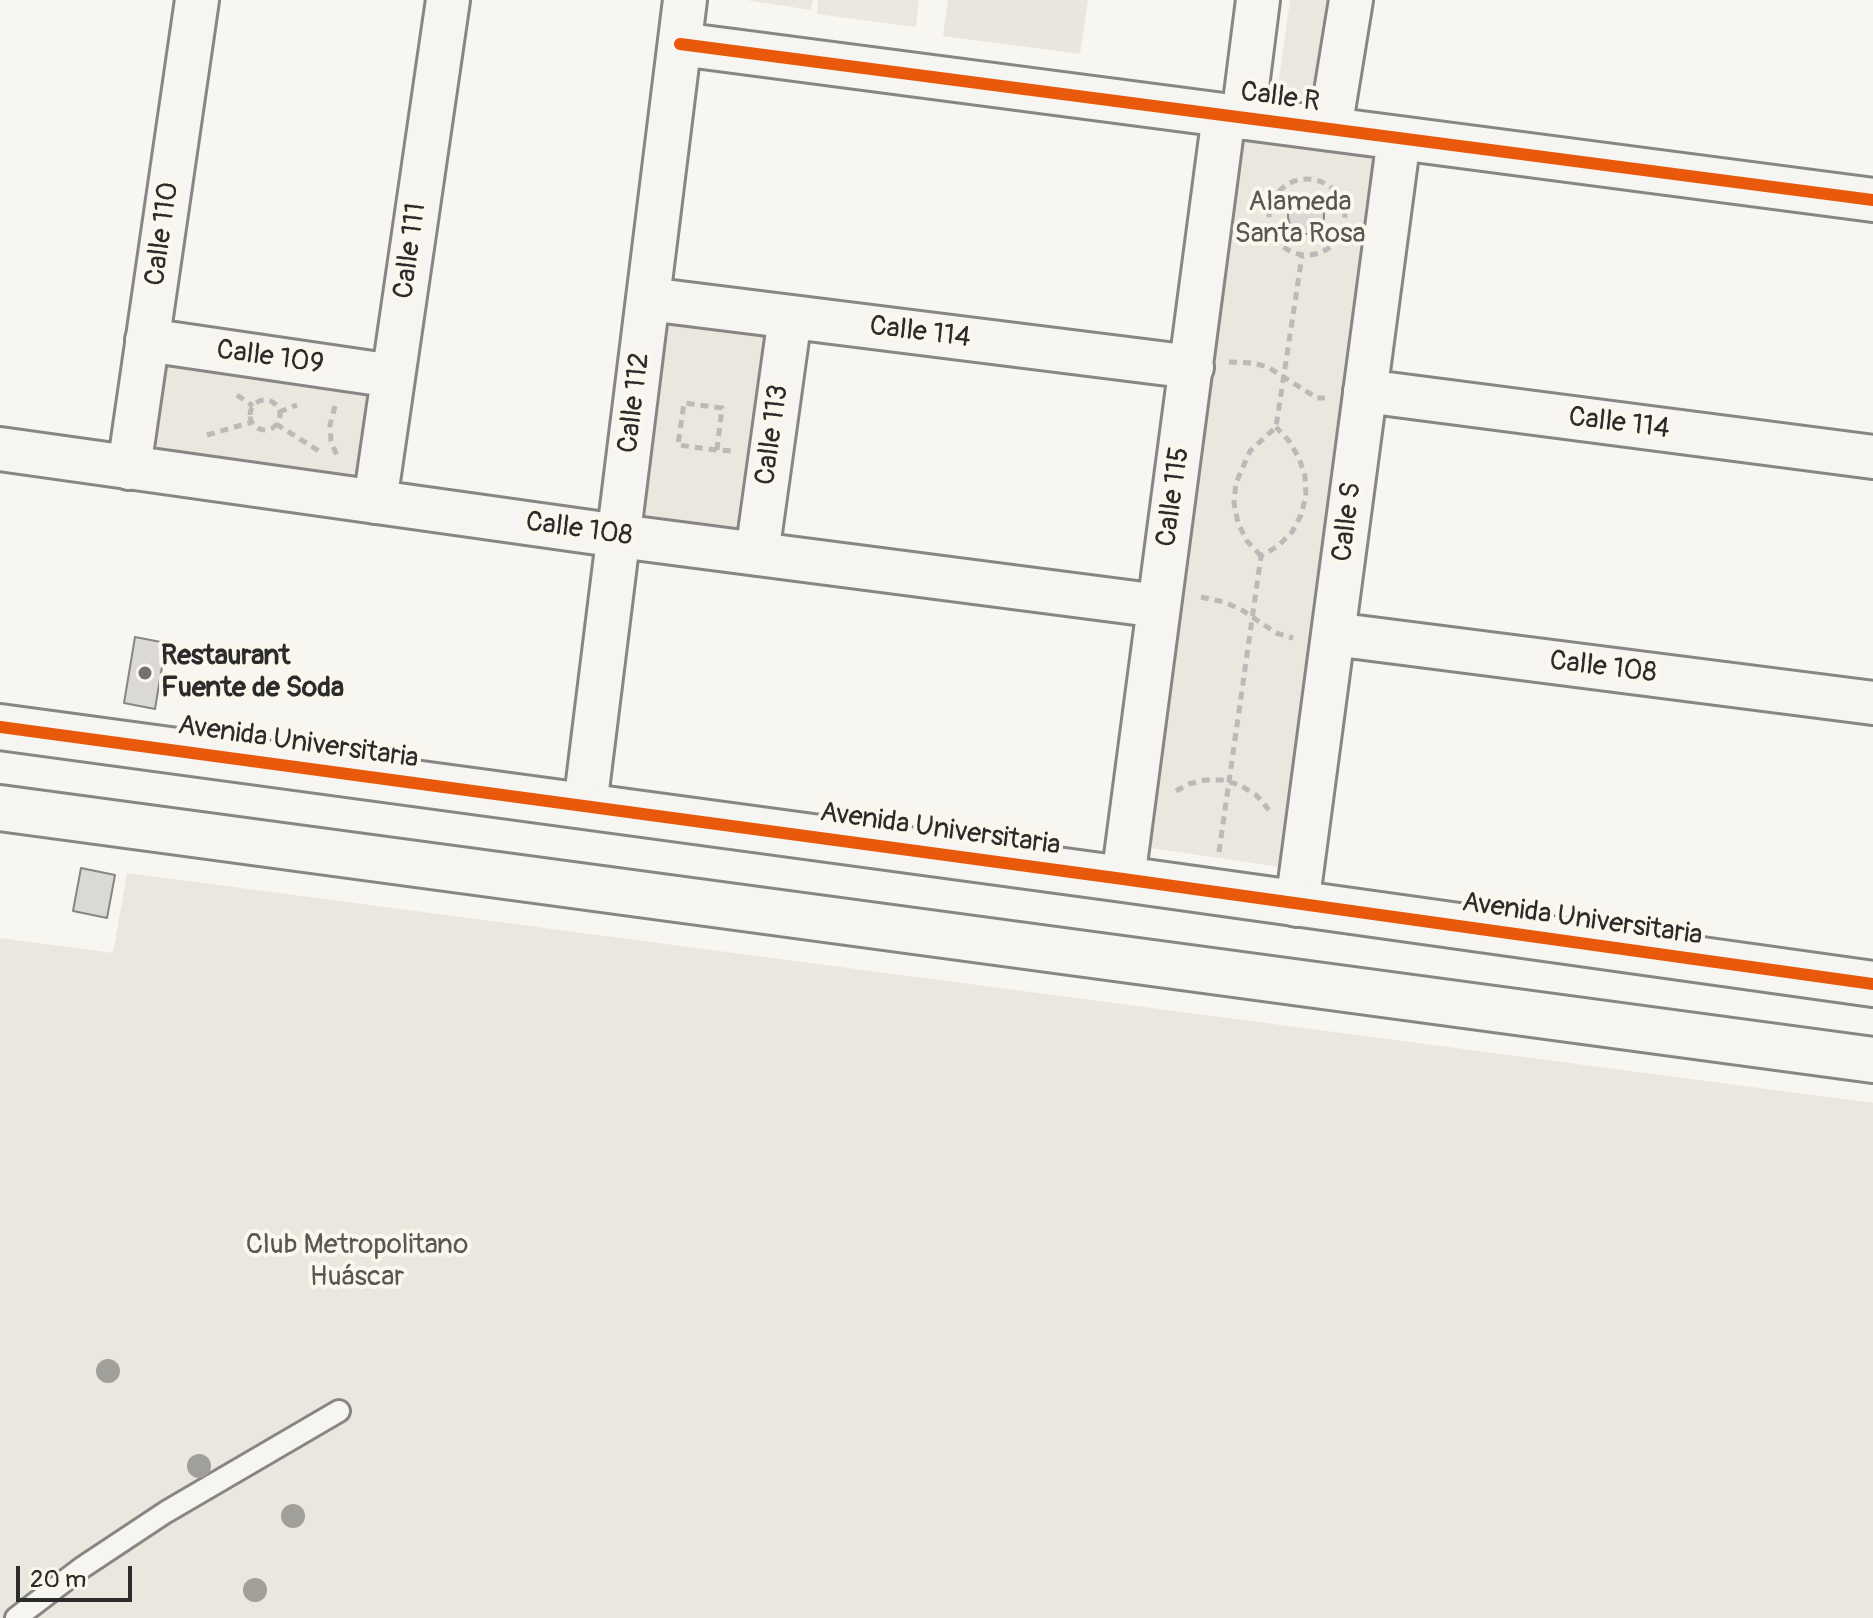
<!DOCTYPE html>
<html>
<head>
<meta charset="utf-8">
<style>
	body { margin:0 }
	#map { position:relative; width:1873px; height:1618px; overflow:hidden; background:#f8f6f0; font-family:Pangolin,sans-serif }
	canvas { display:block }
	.scale { position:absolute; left:16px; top:1566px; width:116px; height:36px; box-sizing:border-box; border:4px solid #2b2b2b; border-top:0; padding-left:10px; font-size:24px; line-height:28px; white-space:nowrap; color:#2b2b2b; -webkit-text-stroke:6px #fbf7ec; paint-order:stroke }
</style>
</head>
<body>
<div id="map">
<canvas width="1873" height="1618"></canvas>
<div class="scale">20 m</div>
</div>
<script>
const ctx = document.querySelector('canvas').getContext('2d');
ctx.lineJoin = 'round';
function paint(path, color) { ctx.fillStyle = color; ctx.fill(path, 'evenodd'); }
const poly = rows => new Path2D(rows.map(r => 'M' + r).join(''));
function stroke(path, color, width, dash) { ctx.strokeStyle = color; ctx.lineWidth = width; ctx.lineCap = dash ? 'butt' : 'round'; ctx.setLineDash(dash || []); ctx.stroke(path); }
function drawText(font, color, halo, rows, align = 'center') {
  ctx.font = font + ' Pangolin,sans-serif'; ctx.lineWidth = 8; ctx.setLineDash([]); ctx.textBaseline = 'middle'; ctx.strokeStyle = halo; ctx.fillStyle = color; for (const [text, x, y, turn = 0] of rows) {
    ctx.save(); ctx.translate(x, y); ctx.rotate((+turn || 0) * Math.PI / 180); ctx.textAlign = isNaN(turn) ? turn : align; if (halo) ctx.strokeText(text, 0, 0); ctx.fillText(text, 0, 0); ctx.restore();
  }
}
const built = poly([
	[948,0,1088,0,1080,54,943,36]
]);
const green = poly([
	[746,0,813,0,811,10],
	[818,0,919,0,916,27,817,14],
	[1290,0,1328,0,1314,92,1306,99,1296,102,1283,98,1277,93],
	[1242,134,1378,154,1280,867,1144,847],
	[665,310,772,326,743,536,638,523],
	[161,352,378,381,365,482,149,454],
	[127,873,1873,1103,1873,1618,0,1618,0,938,113,953]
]);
const building = poly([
	'1288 216a18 18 0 1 1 36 0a18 18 0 1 1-36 0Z',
	[135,637,166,643,155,709,124,703,135,637],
	[81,868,115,875,107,918,73,911,81,868]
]);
const path = poly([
	'1269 217a38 38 0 1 1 76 0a38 38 0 1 1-76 0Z',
	[1229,362,1253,363,1268,367,1317,398,1325,398],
	[237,395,253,406],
	'250 415a15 15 0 1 1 30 0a15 15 0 1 1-30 0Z',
	[335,406,330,425,331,441,338,458],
	[279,412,297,405],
	[276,424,319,451],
	[207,435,252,422],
	[717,450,722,408,684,403,678,445,717,450,733,451],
	[1261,556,1247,541,1238,523,1234,503,1236,483,1250,451,1276,427,1302,256],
	[1201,597,1224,602,1242,610,1276,633,1293,638],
	[1176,791,1189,784,1205,780,1222,780,1240,785,1256,795,1269,810],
	[1219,852,1261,556,1278,546,1292,532,1301,515,1306,496,1305,476,1299,458,1289,441,1276,427]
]);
const lane = poly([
	[16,1618,83,1567,166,1512,339,1411]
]);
const street = poly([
	[680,44,1873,200],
	[1243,118,1258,0],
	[1330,129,1351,0],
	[648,299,1192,367],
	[147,340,393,376],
	[1365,391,1873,457],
	[0,449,619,536,1159,606],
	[129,468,197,0],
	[375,502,448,0],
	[757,554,790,317],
	[1333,634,1873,703],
	[585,806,685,0],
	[1123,879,1224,115],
	[1297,905,1399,138]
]);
const secondary = poly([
	[0,727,1123,879,1873,984],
	[0,808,1873,1060]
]);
const cycleway = poly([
	[680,44,1873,200],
	[0,727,1123,879,1873,984]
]);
const trees = [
	[108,1371],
	[199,1466],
	[293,1516],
	[255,1590]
];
const markers = [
	[145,673,8,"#737270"]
];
const streetNames = [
	["Calle R",1280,98,8],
	["Calle 110",163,234,-82],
	["Calle 111",411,251,-82],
	["Calle 114",920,333,7],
	["Calle 109",270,358,8],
	["Calle 112",635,403,-83],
	["Calle 114",1619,424,7],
	["Calle 113",773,435,-82],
	["Calle 115",1174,497,-82],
	["Calle S",1348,522,-83],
	["Calle 108",579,530,8],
	["Calle 108",1603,668,7],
	["Avenida Universitaria",298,743,8],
	["Avenida Universitaria",940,830,8],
	["Avenida Universitaria",1582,920,8]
];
const parkNames = [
	["Alameda",1300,203],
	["Santa Rosa",1300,235],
	["Club Metropolitano",357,1246],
	["Huáscar",357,1278]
];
const poiNames = [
	["Restaurant",161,657],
	["Fuente de Soda",161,689]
];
paint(built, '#e9e6df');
paint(green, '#e9e7de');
paint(building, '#dbd9d6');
stroke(building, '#878684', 2);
stroke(lane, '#878684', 26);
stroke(street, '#878684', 48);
stroke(secondary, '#878684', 50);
stroke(path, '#bcbab8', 5, [8, 6]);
stroke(lane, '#f6f5f1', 20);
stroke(street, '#f6f5f1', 42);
stroke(secondary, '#f6f5f1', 44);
stroke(cycleway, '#e8590c', 12);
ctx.fillStyle = '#a09f9a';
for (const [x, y] of trees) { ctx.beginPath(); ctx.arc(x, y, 12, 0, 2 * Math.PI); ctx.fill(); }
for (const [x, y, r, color] of markers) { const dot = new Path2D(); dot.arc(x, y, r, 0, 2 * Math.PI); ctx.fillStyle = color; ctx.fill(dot); stroke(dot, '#fbf7ec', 3); }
drawText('28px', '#2b2b2b', '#fbf7ec', streetNames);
drawText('28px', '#585754', '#fbf7ec', parkNames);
drawText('bold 28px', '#2b2b2b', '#fbf7ec', poiNames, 'left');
</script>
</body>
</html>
